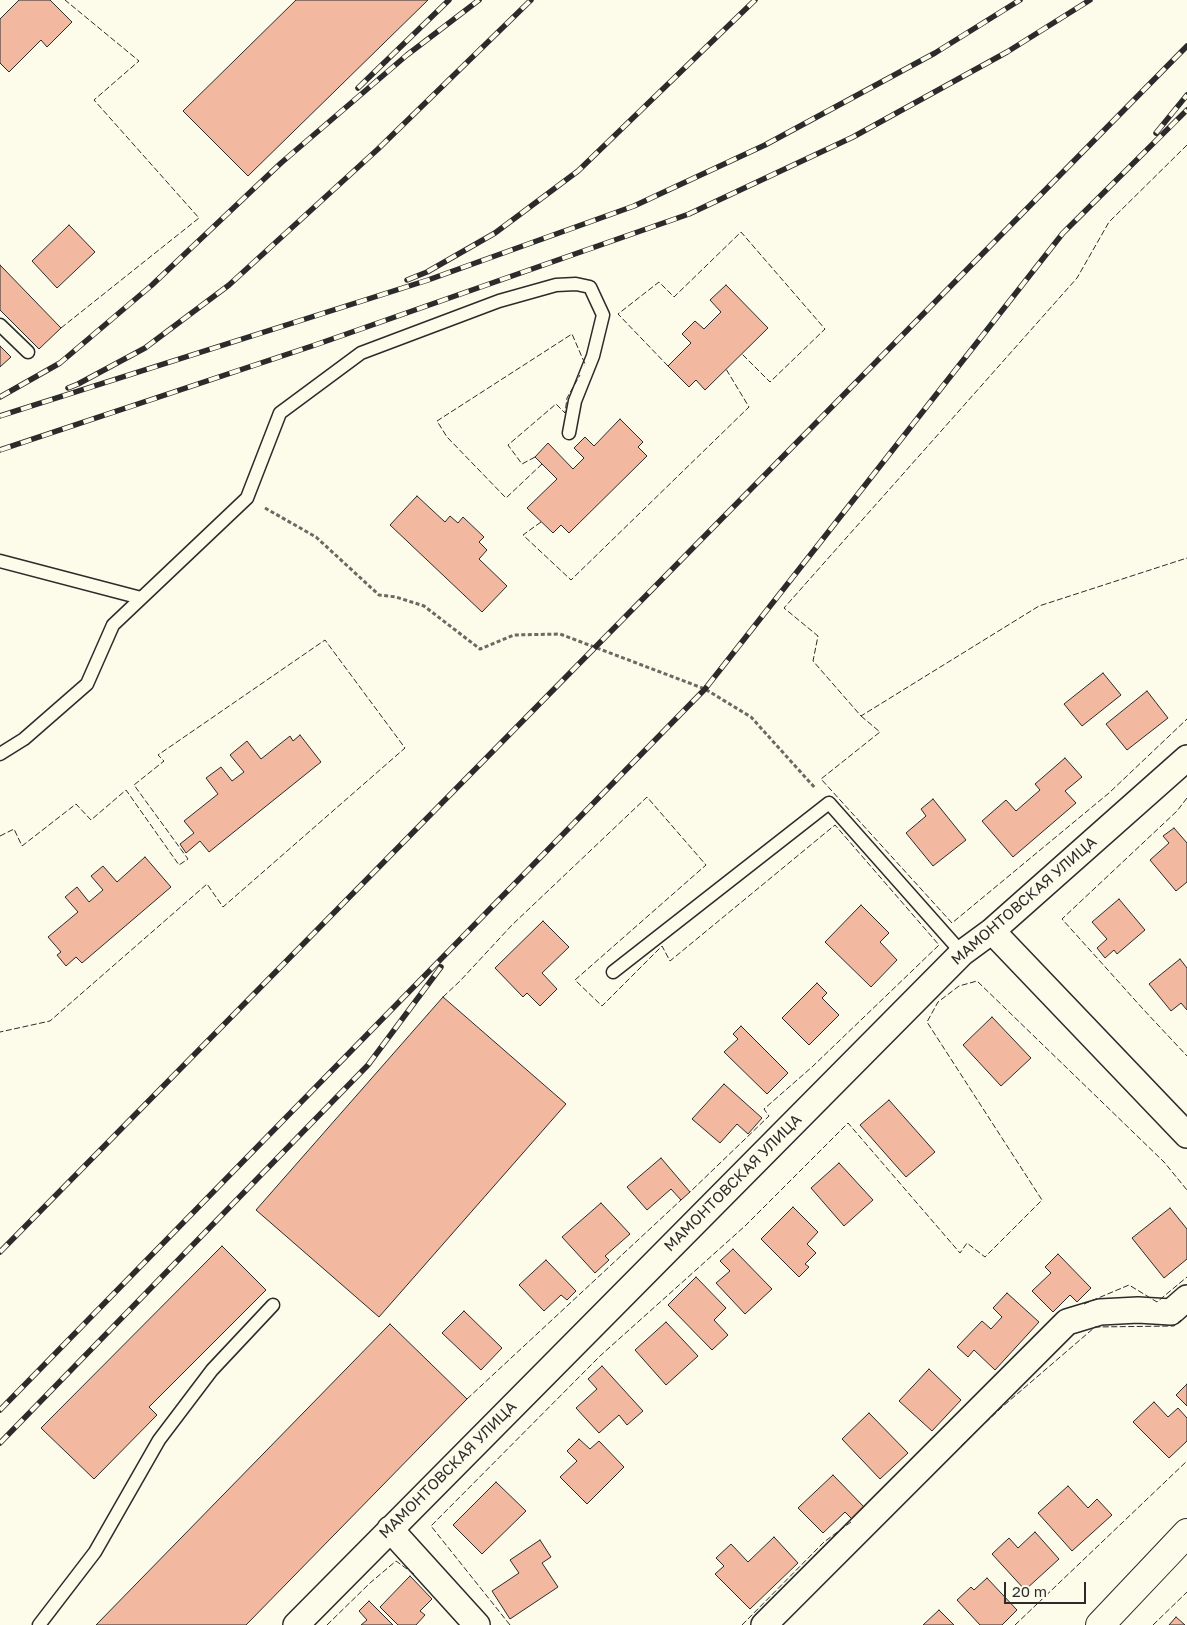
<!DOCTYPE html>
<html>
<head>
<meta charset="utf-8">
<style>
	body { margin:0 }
	#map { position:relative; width:1187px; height:1625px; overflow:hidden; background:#fdfbea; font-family:"Golos Text",sans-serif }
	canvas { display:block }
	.scale { position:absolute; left:1004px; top:1582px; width:82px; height:22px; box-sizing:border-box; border:2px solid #2b2b2b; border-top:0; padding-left:6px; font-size:15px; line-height:18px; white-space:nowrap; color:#2b2b2b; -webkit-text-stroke:4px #fdfbea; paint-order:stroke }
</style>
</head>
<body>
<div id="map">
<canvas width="1187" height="1625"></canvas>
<div class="scale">20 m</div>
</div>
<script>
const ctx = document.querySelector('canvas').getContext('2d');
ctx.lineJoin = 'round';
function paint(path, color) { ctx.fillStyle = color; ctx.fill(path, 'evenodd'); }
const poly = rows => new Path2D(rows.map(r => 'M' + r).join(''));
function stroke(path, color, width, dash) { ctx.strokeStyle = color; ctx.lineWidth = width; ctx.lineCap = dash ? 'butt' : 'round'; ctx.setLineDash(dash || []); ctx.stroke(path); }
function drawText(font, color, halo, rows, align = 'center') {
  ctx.font = font + ' "Golos Text",sans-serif'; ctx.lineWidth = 4; ctx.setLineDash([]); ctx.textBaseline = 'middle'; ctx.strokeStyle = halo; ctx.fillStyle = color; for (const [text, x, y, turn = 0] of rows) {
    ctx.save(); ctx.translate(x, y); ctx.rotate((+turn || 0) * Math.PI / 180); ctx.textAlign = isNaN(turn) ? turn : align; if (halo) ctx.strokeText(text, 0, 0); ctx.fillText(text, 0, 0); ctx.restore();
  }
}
const building = poly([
	[19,0,50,0,72,22,47,47,41,40,9,72,0,63,0,19,19,0],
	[296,0,428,0,248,176,183,111,296,0],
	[69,225,95,252,57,288,32,261,69,225],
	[0,265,61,328,39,349,0,310,0,265],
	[726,285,768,328,705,390,696,380,689,387,668,366,691,343,682,334,695,321,704,329,721,312,710,300,726,285],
	[0,346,11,357,0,367,0,346],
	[620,419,643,442,638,447,647,456,569,533,561,525,553,533,527,508,557,479,535,457,548,443,573,469,584,458,574,448,585,437,594,446,620,419],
	[417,496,445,522,450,516,458,523,463,517,484,537,479,542,487,550,479,559,507,586,482,612,390,525,417,496],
	[1103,673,1121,695,1082,726,1064,704,1103,673],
	[1147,691,1168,718,1127,750,1106,724,1147,691],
	[300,735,321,762,209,852,200,841,186,853,180,844,194,833,184,821,218,794,206,778,221,767,232,781,244,772,230,755,247,741,261,759,290,736,293,741,300,735],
	[1065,758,1082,777,1065,791,1076,803,1013,857,982,821,1006,800,1016,811,1040,790,1035,784,1065,758],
	[933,799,966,840,933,866,906,833,926,816,921,809,933,799],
	[1174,828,1187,843,1187,882,1176,891,1150,860,1169,843,1163,836,1174,828],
	[145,857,171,887,82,963,76,957,66,966,57,955,61,952,48,937,78,912,65,897,77,887,89,902,103,890,91,876,103,866,117,882,145,857],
	[1119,899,1145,930,1117,954,1114,950,1105,958,1097,948,1107,939,1092,922,1119,899],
	[861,905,889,933,880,942,897,960,871,987,825,942,861,905],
	[543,921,569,947,542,973,557,989,540,1006,527,993,523,997,495,968,543,921],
	[1180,959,1187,968,1187,1010,1181,1003,1171,1011,1149,984,1180,959],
	[817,983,827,993,822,998,839,1015,809,1045,782,1018,817,983],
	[443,997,566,1104,379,1317,256,1210,443,997],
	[992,1017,1031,1058,1001,1086,963,1045,992,1017],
	[741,1026,788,1073,767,1094,724,1052,738,1039,733,1034,741,1026],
	[724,1084,762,1118,748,1134,737,1124,720,1143,692,1119,724,1084],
	[889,1100,935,1152,906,1177,860,1125,889,1100],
	[661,1158,690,1192,681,1200,671,1189,647,1210,627,1187,661,1158],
	[839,1163,873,1200,844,1226,811,1188,839,1163],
	[601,1203,630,1234,605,1256,609,1260,595,1273,562,1237,601,1203],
	[793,1207,818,1232,807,1244,816,1253,805,1264,809,1267,799,1277,761,1239,793,1207],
	[1170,1208,1187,1229,1187,1259,1164,1278,1132,1238,1170,1208],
	[222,1246,266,1290,149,1407,157,1415,94,1479,41,1428,222,1246],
	[733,1249,772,1289,745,1314,716,1283,730,1271,720,1261,733,1249],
	[1058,1254,1091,1288,1077,1302,1070,1295,1053,1312,1032,1291,1051,1273,1045,1267,1058,1254],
	[546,1260,576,1291,567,1300,561,1295,544,1311,519,1285,546,1260],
	[696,1277,726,1308,714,1320,728,1335,712,1350,668,1305,696,1277],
	[1007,1293,1039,1322,995,1370,974,1350,968,1357,957,1347,982,1321,991,1329,1002,1317,993,1308,1007,1293],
	[464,1311,502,1348,481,1370,442,1333,464,1311],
	[666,1322,698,1356,666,1385,635,1350,666,1322],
	[390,1324,467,1399,246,1625,96,1625,390,1324],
	[602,1366,643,1411,627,1425,619,1415,599,1433,576,1408,597,1389,588,1379,602,1366],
	[929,1369,961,1400,932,1431,899,1401,929,1369],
	[1187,1384,1187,1406,1176,1395,1187,1384],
	[1154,1402,1168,1417,1178,1408,1187,1418,1187,1441,1169,1458,1133,1422,1154,1402],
	[869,1413,908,1453,880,1479,842,1439,869,1413],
	[579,1439,590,1449,599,1441,624,1467,587,1504,560,1477,577,1461,567,1451,579,1439],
	[833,1475,865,1508,853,1520,845,1512,823,1533,798,1508,833,1475],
	[496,1482,526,1511,482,1554,453,1525,496,1482],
	[1068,1486,1088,1508,1097,1499,1112,1515,1072,1551,1038,1513,1068,1486],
	[1035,1532,1059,1559,1025,1590,992,1554,1009,1538,1018,1548,1035,1532],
	[774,1537,798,1563,750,1609,715,1574,724,1566,716,1558,731,1544,748,1562,774,1537],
	[540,1540,551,1557,542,1563,558,1587,510,1619,492,1591,519,1573,510,1560,540,1540],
	[410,1576,432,1599,420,1611,425,1615,416,1625,398,1625,380,1607,410,1576],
	[987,1578,1017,1610,1002,1625,980,1625,957,1600,971,1587,974,1590,987,1578],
	[369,1601,393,1625,361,1625,367,1620,359,1611,369,1601],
	[939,1610,954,1625,923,1625,939,1610],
	[1176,1617,1185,1625,1169,1625,1176,1617]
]);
const path = poly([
	[265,508,316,537,379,595,396,597,424,606,480,649,514,635,560,634,705,689,751,717,815,788]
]);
const service = poly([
	[0,325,28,352],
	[0,561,141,598],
	[0,754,24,739,87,684,113,625,247,498,280,413,361,353,499,301,556,285,576,284,590,287,603,315,593,356,575,401,569,433],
	[613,972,829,803,962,953],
	[39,1625,95,1552,159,1440,212,1370,273,1305]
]);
const minor = poly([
	[992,931,1187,1135],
	[390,1529,477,1625],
	[296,1625,962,953,992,931,1187,758],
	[764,1625,1067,1322,1100,1312,1138,1310,1171,1312,1187,1298]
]);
const secondary = poly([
	[1100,1625,1187,1533]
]);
const rail = poly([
	[358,88,449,0],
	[1156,133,1187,95],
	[407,280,427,272,495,233,578,171,755,0],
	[68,388,78,384,145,348,229,285,378,149,531,0],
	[0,397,60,363,152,285,281,163,407,55,479,0],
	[0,416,428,280,634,206,765,145,935,53,1020,0],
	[0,450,315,345,689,214,853,137,1007,52,1090,0],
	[0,1252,1187,46],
	[0,1410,705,689,1063,233,1187,110],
	[0,1443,368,1065,441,967]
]);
const fence = poly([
	[1187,145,1109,222,1077,278,784,608,818,636,813,661,861,716,1039,606,1187,558],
	[61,328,199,218,94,100,139,61,65,0],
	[668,366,618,314,659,282,674,297,741,232,825,329,770,382,742,354],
	[535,457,522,464,508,445,556,404,565,413,567,398,580,375],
	[542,464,506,498,447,437,437,421,572,334,585,364,584,366],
	[541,522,523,535,571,580,749,407,726,369],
	[861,716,880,732,821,779,952,923,1109,793,1187,719],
	[1187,798,1177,811,1062,919,1143,1009,1187,1056],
	[0,836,14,829,22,846,76,804,91,820,126,790,179,865,188,859,134,785,164,761,158,755,325,640,405,748,223,907,207,884,50,1021,0,1032],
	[443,997,460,981,512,925,647,797,706,865,575,980,602,1006,662,946,670,961,835,825,939,945,812,1067,764,1109,769,1116,690,1192],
	[1084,1304,1129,1285,1157,1302,1187,1277],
	[467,1399,681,1200],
	[961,1446,1002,1407,1095,1327,1174,1326,1181,1320],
	[327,1625,370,1583,396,1561,414,1574],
	[510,1625,431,1526,600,1356,745,1226,848,1123,960,1253,967,1243,985,1257,1042,1200,927,1022,938,1002,959,986,977,981,1164,1162,1187,1190],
	[742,1625,824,1542,851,1522],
	[1015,1625,1187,1461],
	[1153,1625,1187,1592]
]);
const streetNames = [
	["МАМОНТОВСКАЯ УЛИЦА",1024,901,-41],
	["МАМОНТОВСКАЯ УЛИЦА",733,1183,-45],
	["МАМОНТОВСКАЯ УЛИЦА",448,1470,-45]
];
paint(building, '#f2b8a0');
stroke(building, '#2b2b2b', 1);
stroke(service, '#2b2b2b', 15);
stroke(minor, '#2b2b2b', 28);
stroke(secondary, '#2b2b2b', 30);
stroke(path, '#6a6964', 3, [4, 2.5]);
stroke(service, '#fdfbea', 12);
stroke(minor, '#fdfbea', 25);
stroke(secondary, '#fdfbea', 28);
stroke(rail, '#2b2b2b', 5.5);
stroke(rail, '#fdfbea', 4, [11]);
stroke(fence, '#2b2b2b', 1, [6, 2.5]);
drawText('15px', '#2b2b2b', '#fdfbea', streetNames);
</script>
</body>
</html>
